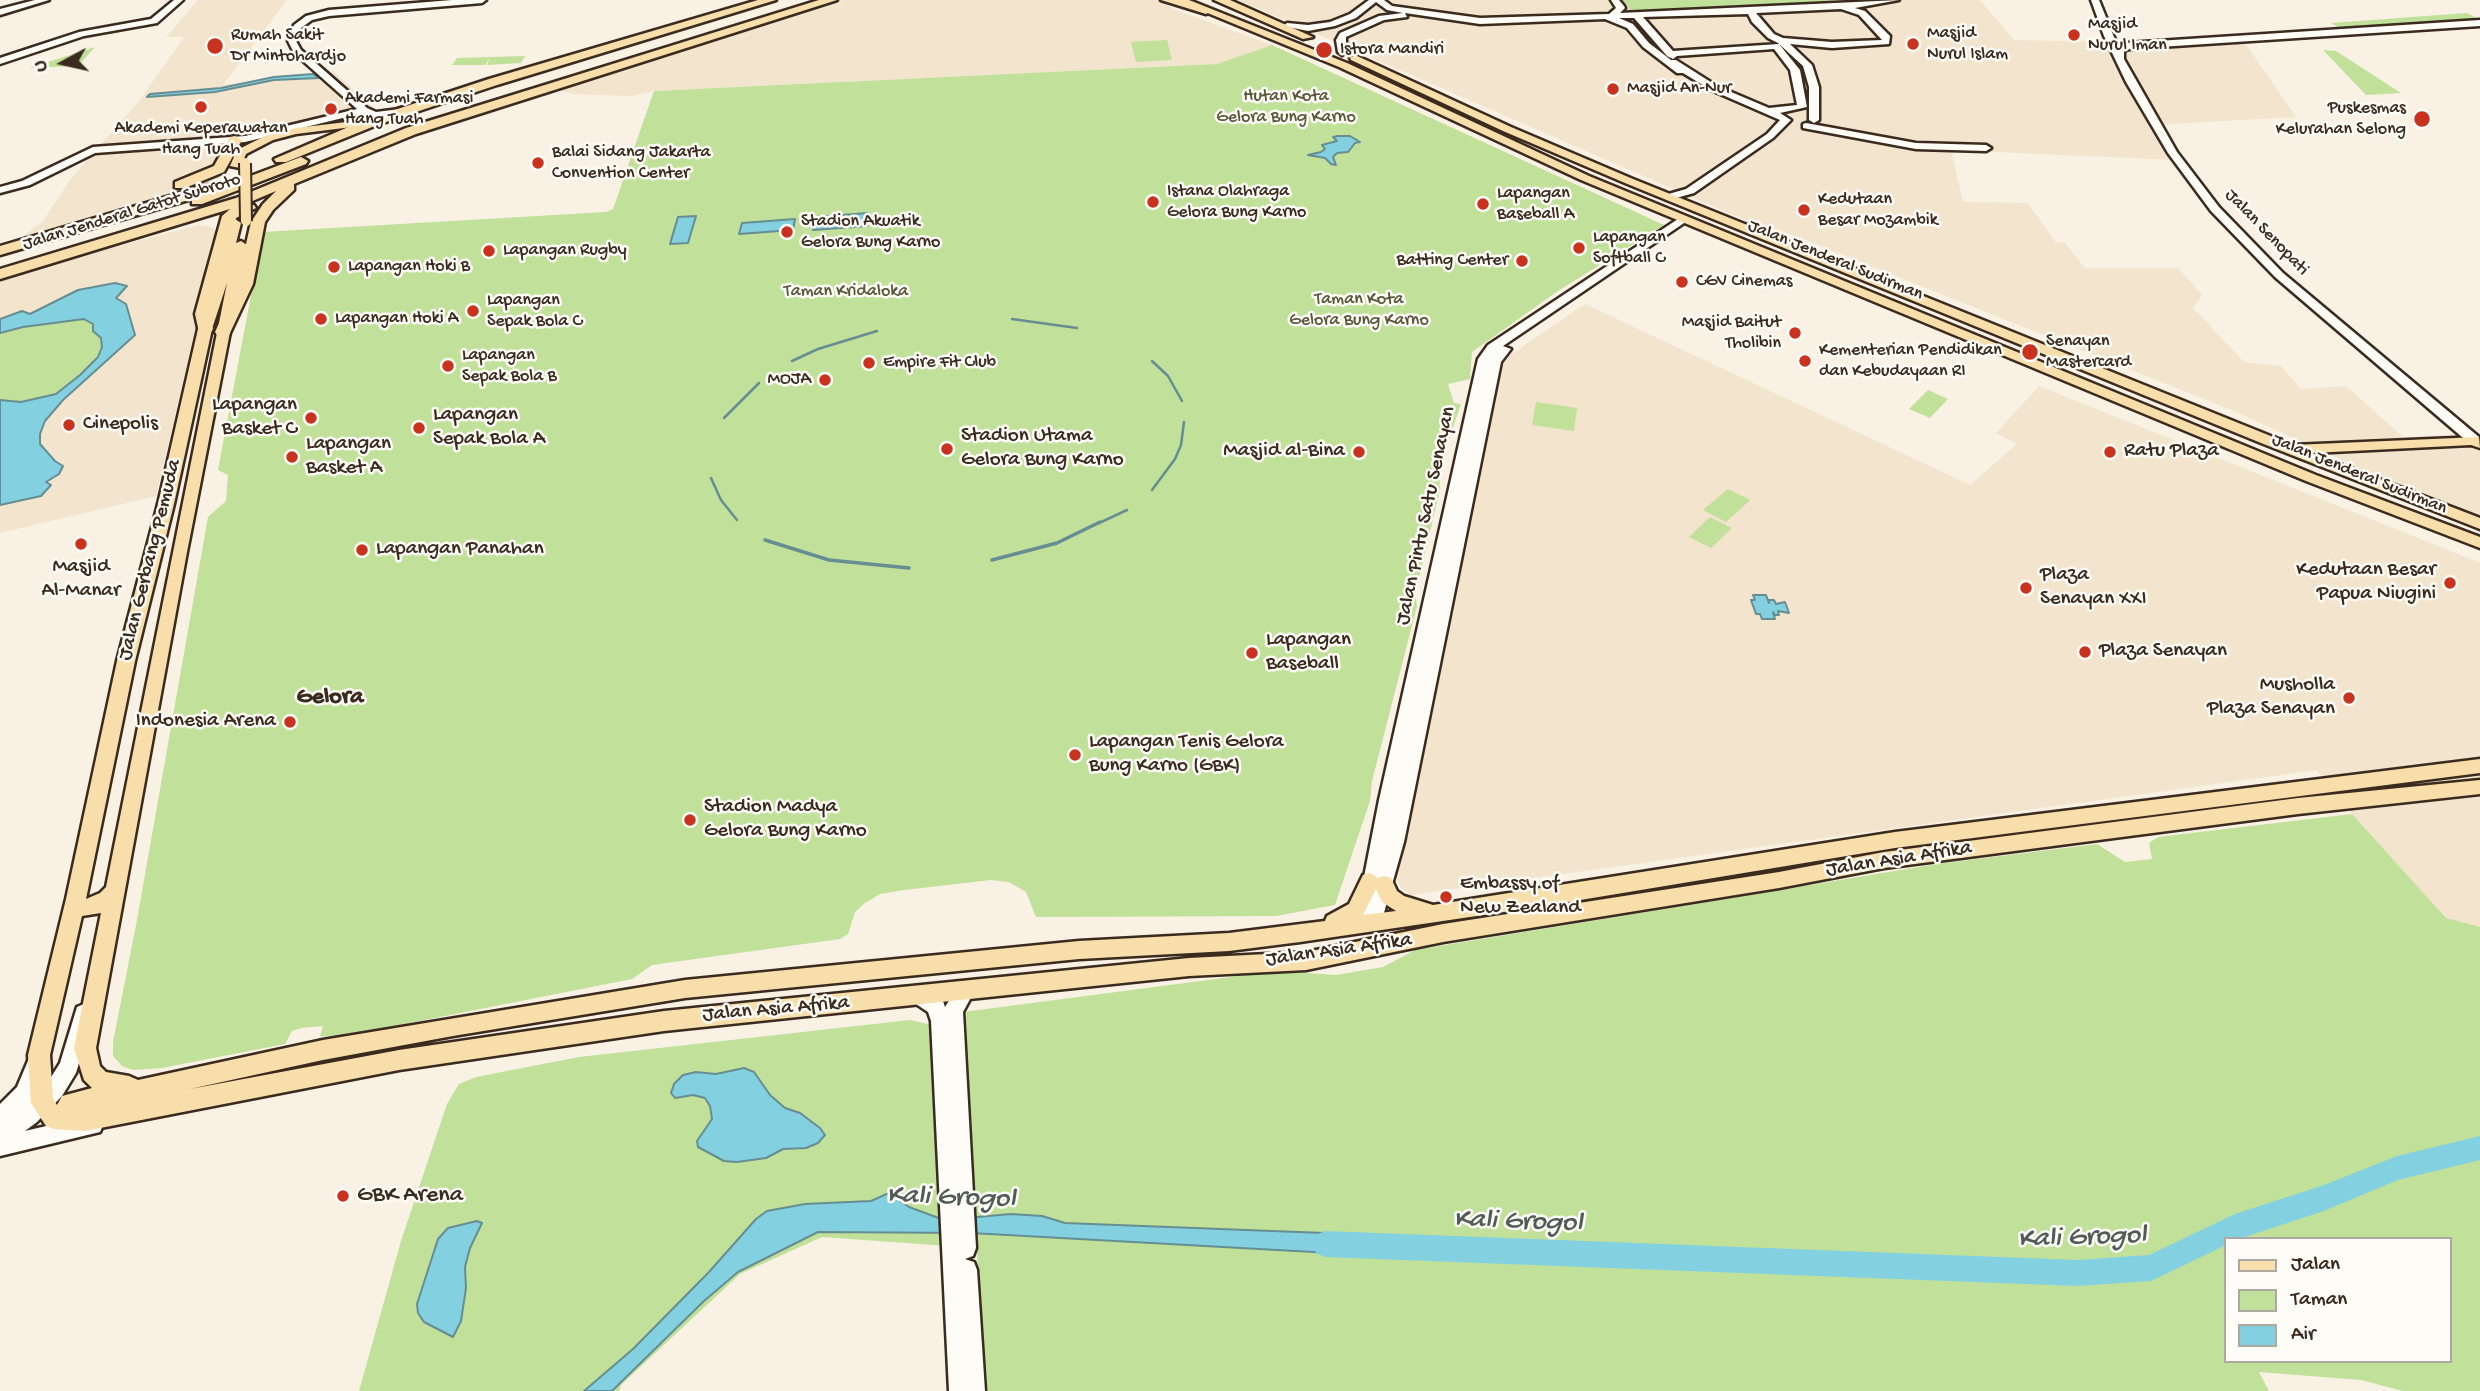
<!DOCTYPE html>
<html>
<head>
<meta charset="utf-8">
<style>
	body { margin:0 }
	#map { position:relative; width:2480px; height:1391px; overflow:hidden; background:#f8f1e4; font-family:"Gochi Hand",sans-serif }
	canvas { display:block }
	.legend { position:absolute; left:2224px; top:1237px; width:228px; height:126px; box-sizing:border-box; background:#fdfcf7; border:2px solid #afa8a0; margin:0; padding:9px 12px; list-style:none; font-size:21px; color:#3b2a1e }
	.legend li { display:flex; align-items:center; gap:14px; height:35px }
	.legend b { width:35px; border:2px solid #afa8a0 }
	.north { position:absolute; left:28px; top:28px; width:70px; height:70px; -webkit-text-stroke:5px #fdfcf7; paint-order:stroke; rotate:262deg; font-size:19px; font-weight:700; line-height:28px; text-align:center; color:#3b2a1e }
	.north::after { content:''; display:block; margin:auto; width:24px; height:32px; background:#3b2a1e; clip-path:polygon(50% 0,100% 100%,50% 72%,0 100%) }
</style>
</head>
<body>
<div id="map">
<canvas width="2480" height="1391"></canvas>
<ul class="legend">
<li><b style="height:9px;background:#f8deab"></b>Jalan</li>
<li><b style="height:19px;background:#c1e099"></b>Taman</li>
<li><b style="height:19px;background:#83d1e0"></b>Air</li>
</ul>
<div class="north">U</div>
</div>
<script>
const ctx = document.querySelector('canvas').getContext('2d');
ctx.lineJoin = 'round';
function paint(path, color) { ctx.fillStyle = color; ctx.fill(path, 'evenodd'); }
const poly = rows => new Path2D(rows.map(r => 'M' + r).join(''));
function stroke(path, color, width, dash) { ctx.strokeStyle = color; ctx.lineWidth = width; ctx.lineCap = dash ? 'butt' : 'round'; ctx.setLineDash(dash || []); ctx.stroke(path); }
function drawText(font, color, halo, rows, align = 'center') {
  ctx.font = font + ' "Gochi Hand",sans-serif'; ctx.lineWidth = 5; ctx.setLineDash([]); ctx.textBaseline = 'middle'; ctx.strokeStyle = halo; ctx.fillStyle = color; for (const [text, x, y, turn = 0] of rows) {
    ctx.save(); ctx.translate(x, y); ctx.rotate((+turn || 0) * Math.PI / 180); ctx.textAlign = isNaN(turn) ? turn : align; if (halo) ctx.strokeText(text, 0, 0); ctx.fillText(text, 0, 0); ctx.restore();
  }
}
const built = poly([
	[198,0,287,0,223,85,333,71,377,111,350,121,269,132,237,145,224,158,219,179,21,238,43,221,70,180,140,100,184,37,166,37],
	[844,0,1159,0,1173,9,1272,45,1217,64,654,91,632,96,573,94,561,91,560,86],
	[1239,0,1980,0,2014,40,2141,43,2238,33,2296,117,2151,125,2175,160,1951,150,1963,202,2028,203,2056,243,2064,242,2085,268,2178,268,2202,295,2193,308,2244,362,2281,366,2301,389,2346,386,2403,437,2474,434,2480,438,2480,523,2234,411,1798,237,1740,218],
	[199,225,211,227,218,232,156,496,0,533,0,505,41,496,50,484,45,482,59,474,63,466,40,444,40,434,52,411,135,335,126,304,116,297,127,288,125,285,115,283,94,288,29,314,0,319,0,282,64,260],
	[1585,304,1970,485,2017,444,1996,433,2039,386,2480,563,2480,927,2446,918,2352,814,2317,770,1410,895,1401,888,1394,874,1497,372,1509,356]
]);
const green = poly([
	[1622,0,1877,0,1634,13],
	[2467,13,2480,20,2343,30,2331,23],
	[1167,40,1172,60,1136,62,1131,42],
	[1272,45,1664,225,1558,291,1472,352,1470,379,1448,384,1454,403,1461,404,1439,468,1440,490,1415,594,1417,606,1372,781,1370,801,1335,905,1276,916,1036,917,1026,892,1009,882,991,880,904,890,880,894,865,903,855,912,848,934,840,939,652,965,632,979,339,1037,320,1036,323,1026,301,1028,292,1031,285,1044,162,1068,133,1070,122,1066,113,1056,113,1042,137,920,208,517,226,501,228,475,218,470,263,232,606,212,613,209,654,91,1217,64],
	[95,47,78,66,29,68],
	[2323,50,2336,51,2401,93,2366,95],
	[525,56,521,63,487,65,490,58,485,65,452,65,457,58],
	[83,319,93,324,93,331,101,337,102,347,98,357,80,375,56,394,21,402,0,400,0,333,23,327],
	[1928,390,1948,399,1930,418,1909,409],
	[1536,402,1577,408,1574,431,1532,425],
	[1728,489,1750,500,1726,522,1703,510],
	[1710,517,1732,528,1711,548,1689,537],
	[2352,814,2446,918,2480,927,2480,1391,2403,1391,2361,1380,2259,1372,2269,1391,985,1391,963,1012,1277,971,1336,975,1383,967,1415,950,1937,864,2097,844,2125,862,2152,859,2149,843,2158,837],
	[2226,1239,2450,1239,2450,1361,2226,1361],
	[910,1020,937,1026,948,1246,822,1237,740,1274,621,1385,619,1391,359,1391,401,1241,447,1104,459,1084,476,1077,579,1057]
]);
const water = poly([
	[313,74,319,78,274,80,215,92,147,97,150,94,221,88,274,77,313,74],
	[1338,136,1350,136,1360,142,1355,143,1348,152,1337,153,1333,157,1336,165,1331,164,1325,158,1308,155,1321,152,1325,149,1322,145,1337,141,1333,137,1338,136],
	[868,213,867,226,813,230,815,217,868,213],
	[696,216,688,243,670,244,678,217,696,216],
	[795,219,793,230,739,234,742,223,795,219],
	[115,283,127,286,116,298,126,304,135,335,63,400,45,421,40,434,40,444,55,461,63,466,59,474,46,482,51,485,41,496,0,505,0,400,21,402,56,394,80,375,98,357,102,347,101,338,93,331,93,324,84,319,23,327,0,333,0,319,22,311,30,314,78,290,115,283],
	[1753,595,1766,595,1769,603,1769,600,1774,600,1776,604,1785,602,1789,613,1778,611,1779,615,1775,615,1773,612,1775,619,1762,619,1760,614,1756,614,1751,600,1755,600,1753,595],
	[744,1068,754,1072,770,1095,785,1108,800,1113,820,1128,825,1135,818,1143,806,1148,783,1149,766,1158,737,1162,724,1161,698,1147,697,1141,712,1119,710,1106,705,1098,693,1095,675,1098,671,1093,674,1084,683,1075,696,1072,716,1074,744,1068],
	[889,1193,909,1207,944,1220,1011,1214,1042,1216,1065,1223,1350,1234,1349,1254,971,1233,818,1232,738,1272,704,1301,612,1391,584,1391,633,1349,709,1272,756,1219,767,1211,805,1204,871,1201,889,1193],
	[477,1221,482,1223,470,1248,465,1267,466,1288,461,1321,453,1337,424,1322,418,1313,417,1304,438,1239,448,1228,477,1221]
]);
const streamFar1 = poly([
	[1012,319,1077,328],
	[792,361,818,349,877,331],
	[1152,361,1168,376,1182,401],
	[724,418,759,383],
	[711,478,721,500,737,520],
	[1152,490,1175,459,1181,445,1184,422],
	[1097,524,1127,510]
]);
const stream = poly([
	[765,540,829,560,909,568],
	[992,560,1057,543,1100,522]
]);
const river = poly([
	[2480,1136,2480,1160,2398,1180,2324,1211,2239,1239,2226,1239,2226,1245,2151,1281,2078,1286,1325,1257,1316,1253,1312,1244,1316,1235,1325,1231,2078,1260,2149,1255,2235,1214,2324,1185,2397,1156,2480,1136]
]);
const secondaryTunnel = poly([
	[1617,0,1650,41,1673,62]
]);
const secondary = poly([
	[35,0,49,0,0,15,0,9,35,0],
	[174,0,183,0,157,23,84,36,0,64,0,58,79,32,151,19,174,0],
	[452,0,486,0,482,3,329,16,312,20,301,28,296,41,301,50,367,108,376,112,400,109,403,110,403,114,375,118,363,113,245,142,95,153,30,185,0,193,0,187,22,181,93,147,245,136,357,109,294,53,288,41,294,25,306,16,329,10,452,0],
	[1369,0,1384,0,1392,6,1480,18,1609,14,1616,8,1611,0,1619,0,1624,6,1625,8,1620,13,1899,0,1855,8,1865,11,1890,36,1889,44,1832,48,1790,44,1812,65,1819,87,1819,120,1814,123,1809,120,1809,87,1803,66,1778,43,1768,38,1752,22,1748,14,1643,17,1673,51,1779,44,1800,70,1807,107,1780,113,1791,120,1773,138,1694,193,1669,200,1665,199,1665,195,1686,189,1767,134,1780,120,1711,90,1683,73,1677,73,1643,47,1627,28,1605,19,1480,24,1405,13,1407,17,1384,20,1346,37,1346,52,1342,55,1338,52,1336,40,1340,33,1379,16,1403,13,1387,10,1376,2,1356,18,1335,26,1308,31,1283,26,1287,23,1308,25,1330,22,1350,14,1369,0],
	[1841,9,1859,15,1882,40,1832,42,1783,38,1774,34,1756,13,1841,9],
	[1619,18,1634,18,1667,56,1673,59,1677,56,1774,49,1790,70,1797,105,1769,108,1717,86,1676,60,1671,60,1649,43,1633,24,1619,18],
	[2091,0,2099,0,2118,47,2127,43,2480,20,2480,26,2129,49,2124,51,2124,59,2177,152,2219,207,2283,273,2479,437,2479,443,2469,443,2275,277,2211,211,2168,153,2126,82,2104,36,2091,0],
	[1806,123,1916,143,1986,145,1991,148,1986,151,1916,149,1803,128,1803,124,1806,123],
	[1681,217,1690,219,1503,346,1511,349,1501,362,1404,842,1380,927,1364,931,1358,928,1355,923,1379,800,1478,359,1488,345,1681,217],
	[965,984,972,986,974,992,963,1012,976,1248,973,1256,965,1259,974,1262,977,1270,985,1391,949,1391,931,1021,928,1012,913,1002,911,996,913,990,920,988,943,1001,945,1007,958,986,965,984],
	[84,1004,91,1007,94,1013,76,1073,62,1096,37,1122,25,1131,93,1115,100,1118,103,1125,100,1132,0,1156,0,1104,17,1087,30,1056,37,1053,44,1056,47,1062,33,1098,48,1082,60,1063,77,1007,84,1004]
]);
const primary = poly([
	[1176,0,1189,0,1347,63,1589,176,2316,475,2480,537,2480,548,2306,481,1581,180,1339,67,1176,0],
	[1355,55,1511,127,1633,179,2293,445,2479,437,2480,448,2471,445,2312,453,2480,518,2480,529,2261,443,1625,183,1503,131,1351,60,1350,58,1355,55],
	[372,119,377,122,376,124,296,134,273,140,246,154,240,168,230,166,237,150,265,136,296,128,372,119],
	[235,219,241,223,236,243,241,241,247,245,187,552,96,1048,100,1066,106,1072,129,1076,138,1080,323,1040,685,980,1079,941,1229,933,1325,921,1327,916,1349,904,1363,875,1370,873,1378,878,1384,876,1391,878,1397,891,1404,896,1433,905,1895,832,2480,759,2480,773,1895,848,1538,907,1300,942,1229,951,1079,959,685,998,453,1036,323,1060,190,1089,399,1050,664,1011,1189,958,1306,952,1443,924,1779,872,1884,852,2298,798,2480,780,2480,794,2298,814,1884,868,1779,888,1443,942,1306,970,1189,976,664,1031,399,1070,85,1131,54,1129,46,1126,31,1103,28,1055,66,899,117,661,158,504,198,329,213,290,229,223,235,219],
	[227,283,106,887,100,893,86,899,135,661,174,504,212,329,227,283],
	[1376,889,1382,902,1396,911,1363,915,1376,889],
	[101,913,74,1048,84,1080,92,1088,62,1096,57,1105,53,1099,50,1055,82,916,101,913]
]);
const highway = poly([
	[758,0,776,0,497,85,377,125,286,162,276,162,274,159,367,119,489,79,758,0],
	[819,0,837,0,416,134,294,184,294,190,273,210,265,222,253,284,229,335,217,335,215,332,237,284,251,222,263,204,276,191,243,205,254,205,256,208,236,218,211,314,213,329,211,332,199,332,195,314,222,216,230,209,0,279,0,269,236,198,406,128,819,0],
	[1161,0,1179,0,1212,11,1206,14,1161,0],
	[1214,0,1230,0,1313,37,1303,39,1214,0],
	[235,136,242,140,224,172,185,188,175,188,175,182,214,166,230,137,235,136],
	[301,157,308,161,306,164,202,204,192,204,192,199,0,255,0,246,204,186,209,185,216,189,301,157]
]);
const primaryBridge = poly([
	[245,163,246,221]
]);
const markers = [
	[2074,35,7,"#c8321e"],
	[1913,44,7,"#c8321e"],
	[215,46,9,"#c8321e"],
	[1324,50,9,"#c8321e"],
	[1613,89,7,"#c8321e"],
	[201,107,7,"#c8321e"],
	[331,109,7,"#c8321e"],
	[2422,119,9,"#c8321e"],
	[538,163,7,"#c8321e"],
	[1153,202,7,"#c8321e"],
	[1483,204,7,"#c8321e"],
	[1804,210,7,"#c8321e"],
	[787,232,7,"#c8321e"],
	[1579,248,7,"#c8321e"],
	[489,251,7,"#c8321e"],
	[1522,261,7,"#c8321e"],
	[334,267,7,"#c8321e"],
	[1682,282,7,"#c8321e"],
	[473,311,7,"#c8321e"],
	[321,319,7,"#c8321e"],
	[1795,333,7,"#c8321e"],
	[2030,352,9,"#c8321e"],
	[1805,361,7,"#c8321e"],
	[869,363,7,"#c8321e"],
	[448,366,7,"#c8321e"],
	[825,380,7,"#c8321e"],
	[311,418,7,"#c8321e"],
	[69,425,7,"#c8321e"],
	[419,428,7,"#c8321e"],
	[947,449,7,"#c8321e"],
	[1359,452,7,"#c8321e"],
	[2110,452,7,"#c8321e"],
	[292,457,7,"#c8321e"],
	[81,544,7,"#c8321e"],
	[362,550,7,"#c8321e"],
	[2450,583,7,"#c8321e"],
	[2026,588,7,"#c8321e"],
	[2085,652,7,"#c8321e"],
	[1252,653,7,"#c8321e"],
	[2349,698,7,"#c8321e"],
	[290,722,7,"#c8321e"],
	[1075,755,7,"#c8321e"],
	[690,820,7,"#c8321e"],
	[1446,897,7,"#c8321e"],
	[343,1196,7,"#c8321e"]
];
const farPoinames = [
	["Masjid",2088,25],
	["Nurul Iman",2088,46],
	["Masjid",1927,34],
	["Nurul Islam",1927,55],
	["Rumah Sakit",231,36],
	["Dr Mintohardjo",231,57],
	["Istora Mandiri",1340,50],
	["Masjid An-Nur",1627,89],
	["Akademi Farmasi",345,99],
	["Hang Tuah",345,120],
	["Puskesmas",2406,109,"right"],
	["Kelurahan Selong",2406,130,"right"],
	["Akademi Keperawatan",201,129,"center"],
	["Hang Tuah",201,150,"center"],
	["Balai Sidang Jakarta",552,153],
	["Convention Center",552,174],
	["Istana Olahraga",1167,192],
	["Gelora Bung Karno",1167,213],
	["Lapangan",1497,194],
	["Baseball A",1497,215],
	["Kedutaan",1818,200],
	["Besar Mozambik",1818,221],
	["Stadion Akuatik",801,222],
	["Gelora Bung Karno",801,243],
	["Lapangan",1593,238],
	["Softball C",1593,259],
	["Lapangan Rugby",503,251],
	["Batting Center",1508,261,"right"],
	["Lapangan Hoki B",348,267],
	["CGV Cinemas",1696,282],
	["Lapangan",487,301],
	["Sepak Bola C",487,322],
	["Lapangan Hoki A",335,319],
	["Masjid Baitut",1781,323,"right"],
	["Tholibin",1781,344,"right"],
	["Senayan",2046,342],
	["Mastercard",2046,363],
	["Kementerian Pendidikan",1819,351],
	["dan Kebudayaan RI",1819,372],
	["Lapangan",462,356],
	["Sepak Bola B",462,377],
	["Empire Fit Club",883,363],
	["MOJA",811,380,"right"]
];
const farParknames = [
	["Hutan Kota",1286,97],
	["Gelora Bung Karno",1286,118],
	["Taman Kridaloka",846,292],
	["Taman Kota",1359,300],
	["Gelora Bung Karno",1359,321]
];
const farStreetnames = [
	["Jalan Jenderal Gatot Subroto",132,213,-17],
	["Jalan Senopati",2266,233,46],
	["Jalan Jenderal Sudirman",1835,261,22],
	["Jalan Jenderal Sudirman",2359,475,22]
];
const poiNames = [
	["Lapangan",297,406,"right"],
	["Basket C",297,430,"right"],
	["Lapangan",433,416],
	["Sepak Bola A",433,440],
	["Cinepolis",83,425],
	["Stadion Utama",961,437],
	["Gelora Bung Karno",961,461],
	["Lapangan",306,445],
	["Basket A",306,469],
	["Masjid al-Bina",1345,452,"right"],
	["Ratu Plaza",2124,452],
	["Lapangan Panahan",376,550],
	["Masjid",81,568,"center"],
	["Al-Manar",81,592,"center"],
	["Kedutaan Besar",2436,571,"right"],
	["Papua Niugini",2436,595,"right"],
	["Plaza",2040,576],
	["Senayan XXI",2040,600],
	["Lapangan",1266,641],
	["Baseball",1266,665],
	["Plaza Senayan",2099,652],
	["Musholla",2335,686,"right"],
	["Plaza Senayan",2335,710,"right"],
	["Indonesia Arena",276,722,"right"],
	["Lapangan Tenis Gelora",1089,743],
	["Bung Karno (GBK)",1089,767],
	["Stadion Madya",704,808],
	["Gelora Bung Karno",704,832],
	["Embassy of",1460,885],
	["New Zealand",1460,909]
];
const streetNames = [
	["Jalan Pintu Satu Senayan",1427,516,-78],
	["Jalan Gerbang Pemuda",151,560,-76],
	["Jalan Asia Afrika",1899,860,-9],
	["Jalan Asia Afrika",1339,951,-8],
	["Jalan Asia Afrika",776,1010,-5]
];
const quarterNames = [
	["Gelora",330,698]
];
const nearPoinames = [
	["GBK Arena",357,1196]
];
const nearWaternames = [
	["Kali Grogol",951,1199,2],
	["Kali Grogol",1518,1223,2],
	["Kali Grogol",2082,1239,-2]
];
paint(built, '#f2e4cd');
paint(green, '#c1e099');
paint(water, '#83d1e0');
stroke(water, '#668e92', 2);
stroke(streamFar1, '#668e92', 2.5);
stroke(stream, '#668e92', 3.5);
paint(river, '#83d1e0');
stroke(secondaryTunnel, '#d2c9bc', 10, [10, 4.5]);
stroke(secondary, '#3b2a1e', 5);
stroke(primary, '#3b2a1e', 5);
stroke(highway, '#3b2a1e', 5);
paint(secondary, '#fdfcf7');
paint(primary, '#f8deab');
paint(highway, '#f8deab');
stroke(primaryBridge, '#3b2a1e', 14, []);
stroke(primaryBridge, '#f8deab', 10);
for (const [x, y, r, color] of markers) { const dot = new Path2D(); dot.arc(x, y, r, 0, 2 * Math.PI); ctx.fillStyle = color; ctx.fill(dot); stroke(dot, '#fdfcf7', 2.5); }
drawText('18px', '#3b2a1e', '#fdfcf7', farPoinames, 'left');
drawText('18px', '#5c583d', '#fdfcf7', farParknames);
drawText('18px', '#3b2a1e', '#fdfcf7', farStreetnames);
drawText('21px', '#3b2a1e', '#fdfcf7', poiNames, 'left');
drawText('21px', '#3b2a1e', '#fdfcf7', streetNames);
drawText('bold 24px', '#3b2a1e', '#fdfcf7', quarterNames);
drawText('24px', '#3b2a1e', '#fdfcf7', nearPoinames, 'left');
drawText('italic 28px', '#515c58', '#fdfcf7', nearWaternames);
</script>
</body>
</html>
